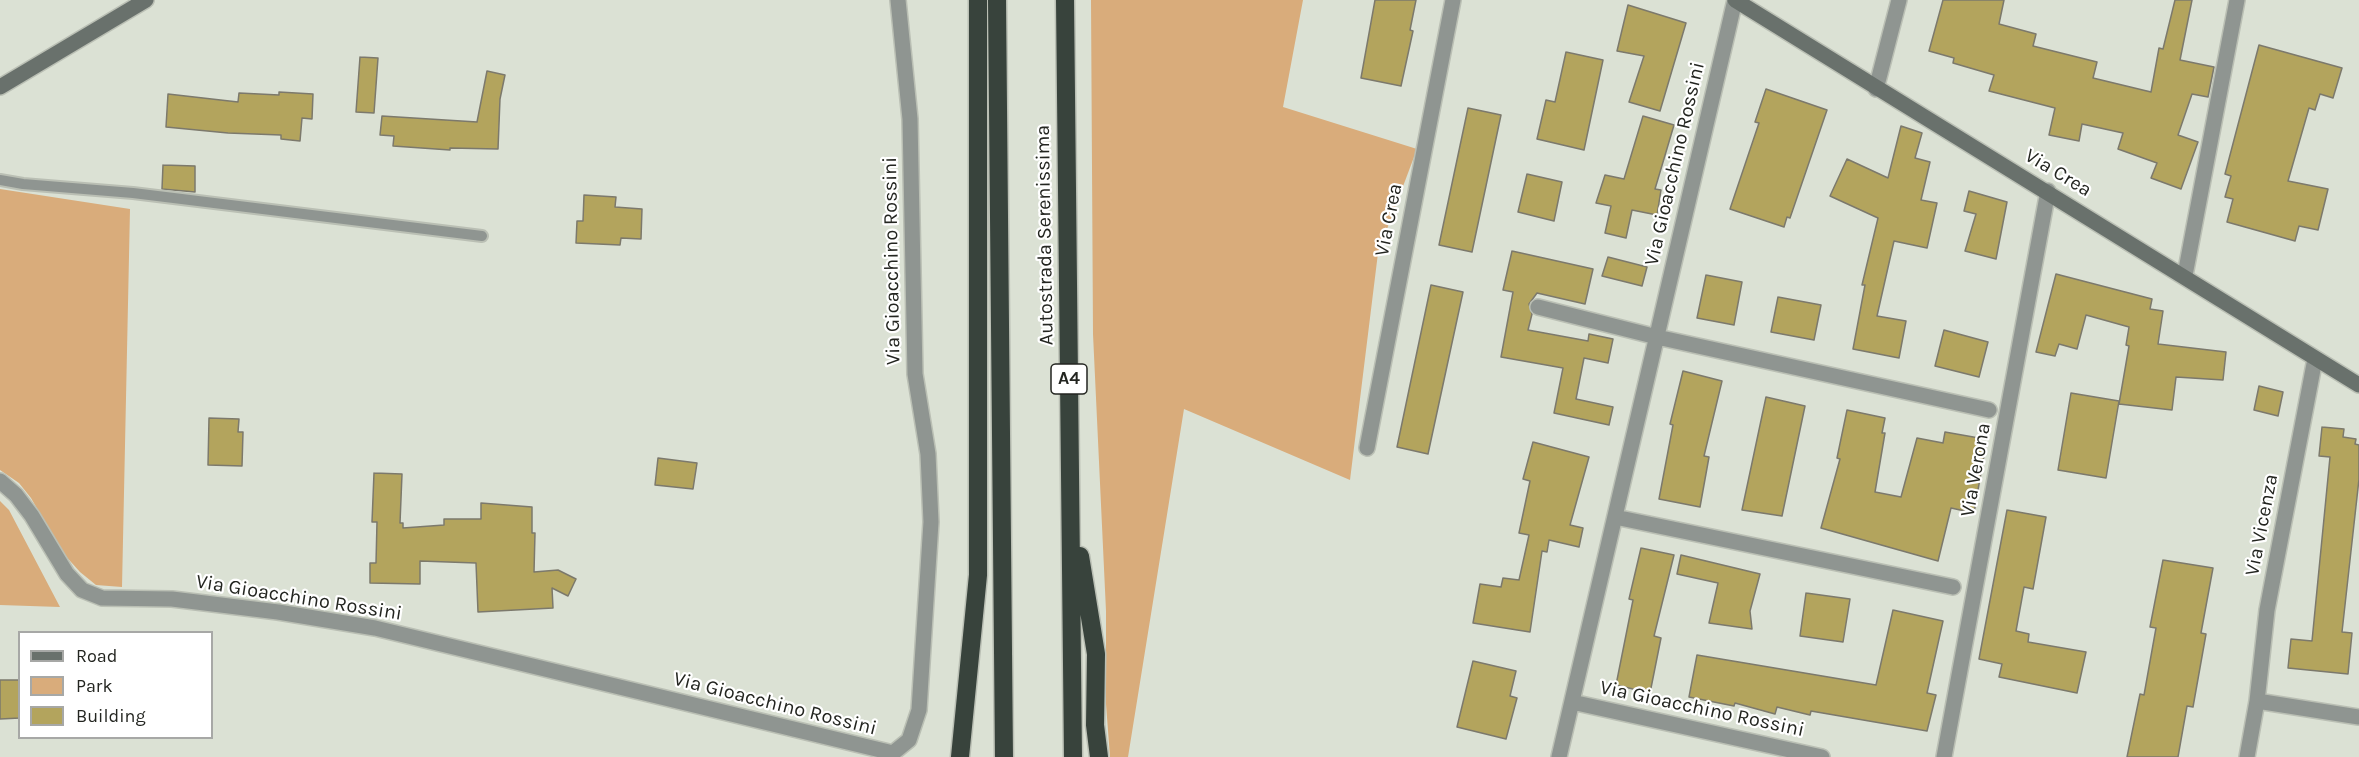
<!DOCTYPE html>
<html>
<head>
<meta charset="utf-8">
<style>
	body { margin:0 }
	#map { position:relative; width:2359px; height:757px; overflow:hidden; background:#dbe1d4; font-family:Karla,sans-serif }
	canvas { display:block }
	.legend { position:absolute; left:18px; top:631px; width:195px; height:108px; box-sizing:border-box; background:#fff; border:2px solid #a7a8a6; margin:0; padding:8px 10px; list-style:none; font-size:18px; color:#232520 }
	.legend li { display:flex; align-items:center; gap:12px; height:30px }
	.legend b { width:30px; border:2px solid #a7a8a6 }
</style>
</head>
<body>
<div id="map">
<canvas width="2359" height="757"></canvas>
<ul class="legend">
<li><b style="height:8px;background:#69716c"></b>Road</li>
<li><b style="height:16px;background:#d9ac7b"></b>Park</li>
<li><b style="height:16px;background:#b3a45d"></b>Building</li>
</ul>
</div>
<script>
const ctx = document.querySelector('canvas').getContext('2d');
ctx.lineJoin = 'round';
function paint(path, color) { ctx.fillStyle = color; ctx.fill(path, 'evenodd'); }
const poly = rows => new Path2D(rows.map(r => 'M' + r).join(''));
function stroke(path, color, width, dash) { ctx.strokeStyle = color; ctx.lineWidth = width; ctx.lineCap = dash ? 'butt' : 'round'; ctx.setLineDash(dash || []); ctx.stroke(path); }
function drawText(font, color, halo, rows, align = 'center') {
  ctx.font = font + ' Karla,sans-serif'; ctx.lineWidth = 4.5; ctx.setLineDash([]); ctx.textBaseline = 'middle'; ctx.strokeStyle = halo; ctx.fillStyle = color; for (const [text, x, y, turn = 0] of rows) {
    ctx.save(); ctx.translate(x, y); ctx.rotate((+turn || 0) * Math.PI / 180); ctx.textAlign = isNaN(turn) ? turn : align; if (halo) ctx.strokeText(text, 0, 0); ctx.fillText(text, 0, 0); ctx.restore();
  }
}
const green = poly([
	[1091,0,1303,0,1283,107,1417,149,1378,253,1350,480,1184,409,1128,757,1110,757,1106,704,1106,611,1093,334],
	[0,189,130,209,122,587,96,585,80,572,62,552,31,498,19,483,0,470],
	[0,501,9,510,60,607,0,605]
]);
const building = poly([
	[1375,0,1416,0,1410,30,1413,31,1401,86,1361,78,1375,0],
	[1943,0,2004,0,1999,24,2036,34,2033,46,2097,62,2093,78,2151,92,2159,48,2163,49,2175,0,2192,0,2180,60,2214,67,2208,97,2192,94,2178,135,2198,142,2181,189,2151,178,2157,163,2118,149,2123,133,2082,124,2079,141,2049,135,2055,108,1989,91,1994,75,1953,63,1954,58,1929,51,1943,0],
	[1628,5,1686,23,1660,111,1629,102,1644,56,1617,51,1628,5],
	[2259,45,2342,68,2333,98,2320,94,2315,110,2309,108,2288,181,2328,189,2318,230,2299,226,2295,241,2227,222,2233,199,2225,197,2231,176,2225,174,2259,45],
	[1566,52,1603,60,1584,150,1537,139,1546,100,1555,102,1566,52],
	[360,57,378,58,374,113,356,112,360,57],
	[487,71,505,75,500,99,498,149,450,148,450,150,393,146,394,136,380,135,382,116,477,122,487,71],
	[1766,89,1827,110,1790,218,1787,217,1784,227,1730,209,1759,123,1755,122,1766,89],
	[279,92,313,94,312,119,302,118,300,141,281,139,281,135,228,133,166,127,168,94,238,102,239,93,279,95,279,92],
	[1468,108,1501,115,1472,252,1439,245,1468,108],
	[1643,116,1674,125,1655,189,1661,190,1657,215,1632,210,1626,238,1605,233,1611,206,1596,203,1605,175,1624,179,1643,116],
	[1901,126,1922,133,1915,158,1930,162,1921,200,1937,203,1927,248,1894,241,1877,316,1906,321,1899,358,1853,349,1865,285,1862,285,1878,218,1830,196,1847,159,1888,178,1901,126],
	[163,165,195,166,195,192,162,189,163,165],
	[1527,174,1562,182,1554,221,1518,212,1527,174],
	[1969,191,2007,202,1996,259,1965,251,1976,214,1964,211,1969,191],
	[584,195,616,197,615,207,642,209,641,239,621,238,620,245,576,243,577,221,583,221,584,195],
	[1512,251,1593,269,1585,304,1537,293,1529,304,1532,314,1528,330,1588,341,1589,334,1613,339,1608,363,1584,358,1576,399,1613,407,1609,425,1554,413,1563,368,1501,357,1513,292,1503,290,1512,251],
	[1608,257,1647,267,1642,286,1602,276,1608,257],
	[2056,274,2152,299,2150,309,2163,311,2158,344,2226,352,2223,380,2176,377,2172,410,2119,404,2129,346,2126,345,2129,327,2086,315,2077,349,2059,344,2055,356,2036,352,2056,274],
	[1706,275,1742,282,1734,325,1697,318,1706,275],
	[1431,285,1463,292,1428,454,1397,447,1431,285],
	[1778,297,1821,305,1814,340,1771,332,1778,297],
	[1944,330,1988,342,1979,377,1935,366,1944,330],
	[1683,371,1722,381,1704,456,1709,457,1700,507,1659,499,1673,425,1670,424,1683,371],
	[2259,386,2283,392,2278,416,2254,410,2259,386],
	[2071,393,2119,401,2106,478,2058,470,2071,393],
	[1766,397,1805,406,1782,516,1742,510,1766,397],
	[1847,410,1885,418,1882,433,1885,433,1875,492,1901,497,1917,438,1943,443,1945,432,1979,438,1978,443,1986,444,1974,513,1951,508,1938,561,1821,528,1840,459,1837,458,1847,410],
	[209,418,239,419,238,432,243,432,242,466,208,465,209,418],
	[2322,427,2344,429,2343,437,2356,439,2355,444,2359,445,2359,479,2342,632,2352,633,2348,674,2288,668,2291,639,2312,641,2330,457,2319,456,2322,427],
	[1533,442,1589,457,1570,525,1583,528,1579,547,1549,540,1547,552,1542,551,1530,632,1473,623,1480,584,1501,587,1503,578,1519,580,1529,535,1519,533,1530,481,1523,479,1533,442],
	[658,458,697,463,693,489,655,485,658,458],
	[374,473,402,474,400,523,403,523,403,528,444,525,444,519,481,519,481,503,532,507,532,533,535,533,534,572,558,570,576,579,568,596,552,588,553,608,478,612,476,563,420,561,420,584,370,583,370,563,376,563,377,522,372,522,374,473],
	[2007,510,2046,517,2033,589,2024,587,2016,631,2029,634,2028,642,2086,652,2077,693,1999,677,2002,664,1979,659,2007,510],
	[1641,548,1674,555,1654,636,1661,638,1650,693,1616,685,1633,600,1629,599,1641,548],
	[1681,555,1760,574,1750,611,1752,629,1709,623,1718,583,1677,574,1681,555],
	[2163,560,2213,568,2201,633,2206,634,2193,707,2187,706,2178,757,2127,757,2140,694,2144,695,2156,628,2150,627,2163,560],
	[1806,593,1850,599,1843,642,1800,636,1806,593],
	[1893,610,1943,621,1927,693,1936,695,1927,731,1811,711,1810,715,1777,707,1775,714,1735,703,1734,706,1689,697,1697,655,1876,685,1893,610],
	[1473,661,1516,671,1510,696,1517,698,1506,739,1457,727,1473,661],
	[0,680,20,680,20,718,0,719,0,680]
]);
const lane = poly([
	[0,180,23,184,133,193,482,236]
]);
const street = poly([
	[1876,89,1899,0],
	[2185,275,2237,0],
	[1538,307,1657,337,1989,410],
	[1367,448,1453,0],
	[0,481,16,495,32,516,67,574,82,590,102,598,172,599,278,612,375,628,893,753,909,740,919,710,931,522,928,454,915,374,910,119,898,0],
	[1615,517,1953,587],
	[2257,701,2359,717],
	[1572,702,1822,757],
	[1559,757,1735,0],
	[1944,757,2048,191],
	[2247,757,2257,701,2267,610,2315,359]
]);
const secondary = poly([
	[1735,0,2359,385],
	[0,87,146,0]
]);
const highway = poly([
	[997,0,1004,757],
	[1065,0,1073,757],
	[1080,556,1096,654,1095,725,1099,757],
	[960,757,978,575,978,0]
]);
const shields = [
	[1069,379,36]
];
const shieldNames = [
	["A4",1069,379]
];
const streetNames = [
	["Via Gioacchino Rossini",1675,164,-77],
	["Via Crea",2058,173,31],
	["Via Crea",1389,220,-79],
	["Autostrada Serenissima",1045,235,-91],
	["Via Gioacchino Rossini",892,261,-91],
	["Via Verona",1976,470,-80],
	["Via Vicenza",2262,525,-79],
	["Via Gioacchino Rossini",299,598,9],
	["Via Gioacchino Rossini",775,704,14],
	["Via Gioacchino Rossini",1702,709,12]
];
paint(green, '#d9ac7b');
paint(building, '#b3a45d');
stroke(building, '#7c796c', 1.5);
stroke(lane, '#babfb4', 14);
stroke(street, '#babfb4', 18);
stroke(secondary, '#babfb4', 18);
stroke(highway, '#babfb4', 21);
stroke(lane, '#8f9591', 10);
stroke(street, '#8f9591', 15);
stroke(secondary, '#69716c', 15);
stroke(highway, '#38433c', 18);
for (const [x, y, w] of shields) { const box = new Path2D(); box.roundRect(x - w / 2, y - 15, w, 30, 4.5); ctx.fillStyle = '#fff'; ctx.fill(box); stroke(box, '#232520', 1.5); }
drawText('bold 18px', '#232520', null, shieldNames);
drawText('20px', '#232520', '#fff', streetNames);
</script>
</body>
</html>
